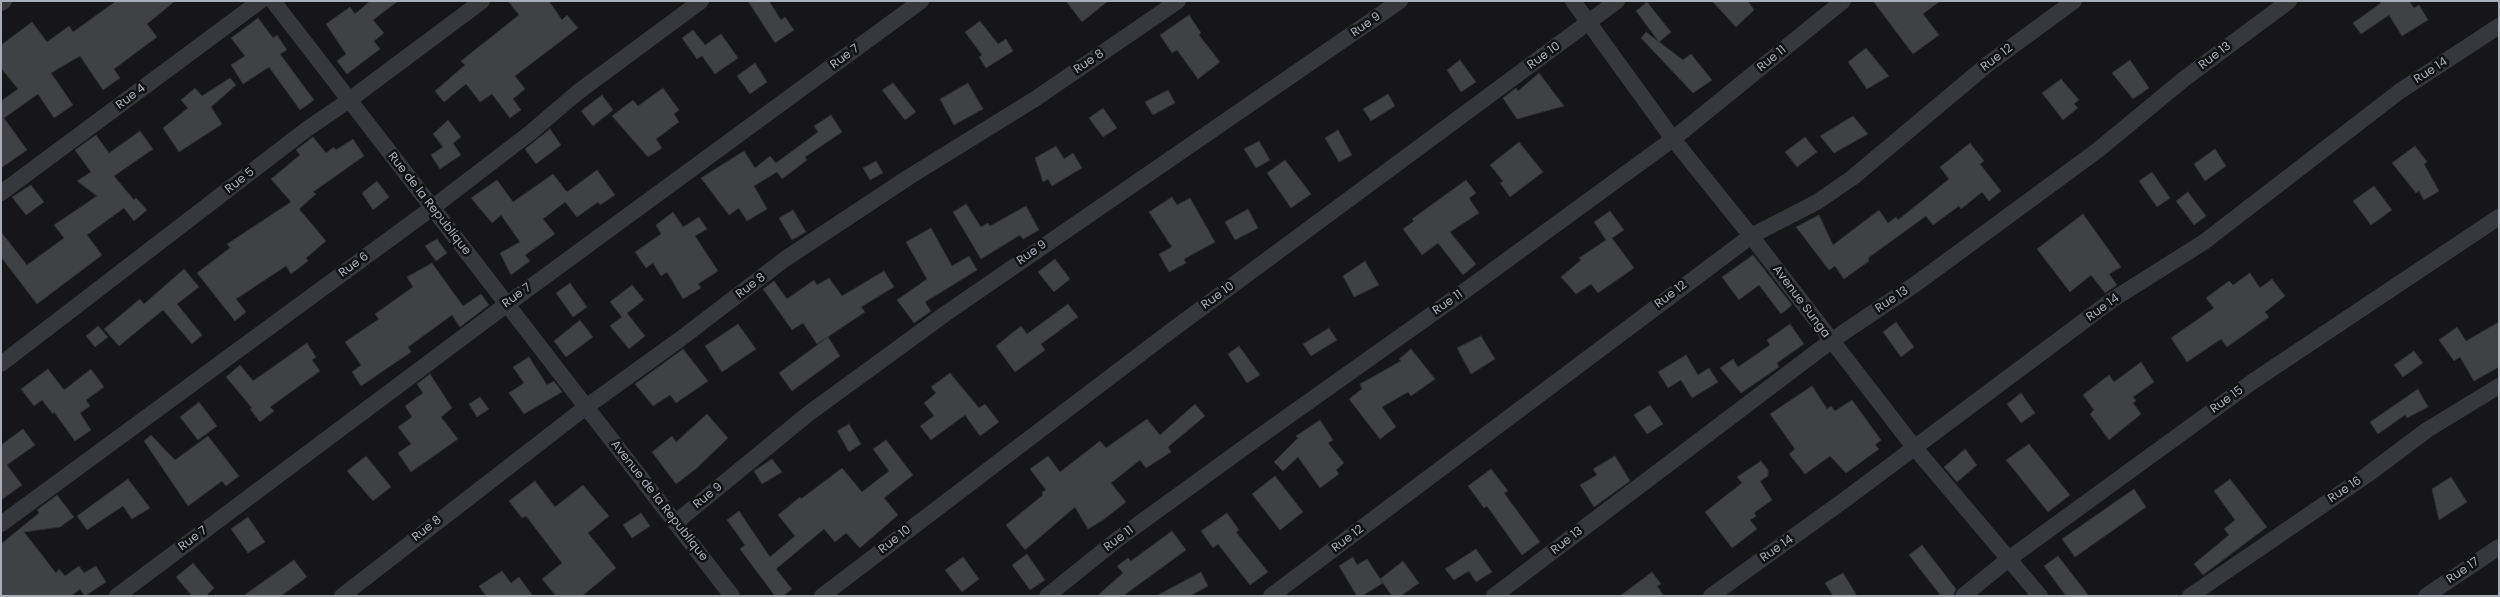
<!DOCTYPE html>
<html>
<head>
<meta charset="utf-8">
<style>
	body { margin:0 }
	#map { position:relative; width:2500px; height:597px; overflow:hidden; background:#161618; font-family:Poppins,sans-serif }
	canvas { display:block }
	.frame { position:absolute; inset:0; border:2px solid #a8adb8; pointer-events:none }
</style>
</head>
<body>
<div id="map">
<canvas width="2500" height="597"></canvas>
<div class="frame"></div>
</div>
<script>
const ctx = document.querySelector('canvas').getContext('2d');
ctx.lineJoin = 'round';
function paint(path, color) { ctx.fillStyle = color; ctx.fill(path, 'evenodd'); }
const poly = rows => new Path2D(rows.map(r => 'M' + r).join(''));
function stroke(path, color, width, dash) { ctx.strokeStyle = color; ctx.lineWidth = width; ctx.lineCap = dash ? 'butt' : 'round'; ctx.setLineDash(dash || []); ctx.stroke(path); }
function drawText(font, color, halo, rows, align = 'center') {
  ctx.font = font + ' Poppins,sans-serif'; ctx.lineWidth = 5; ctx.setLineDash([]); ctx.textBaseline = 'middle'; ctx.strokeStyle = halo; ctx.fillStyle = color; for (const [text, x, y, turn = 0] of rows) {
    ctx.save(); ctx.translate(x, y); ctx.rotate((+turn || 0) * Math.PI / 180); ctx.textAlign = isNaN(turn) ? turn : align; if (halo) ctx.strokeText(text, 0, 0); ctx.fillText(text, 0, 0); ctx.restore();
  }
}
const building = poly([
	[116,1,175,1,147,24,157,37,114,69,120,78,103,90,80,56,51,73,73,105,54,118,38,94,4,118,27,150,1,168,1,101,18,89,1,68,1,45,32,22,47,42,69,26,73,32,116,1],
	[370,1,398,1,373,20,384,33,374,41,380,49,347,74,337,61,346,54,326,24,350,7,355,14,370,1],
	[508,1,549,1,562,20,567,15,578,28,515,76,525,89,513,99,521,110,510,118,492,94,480,102,466,84,444,102,435,91,465,65,461,61,519,15,508,1],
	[748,1,769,1,781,20,785,17,794,30,775,43,748,1],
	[1066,1,1108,1,1082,22,1066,1],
	[1712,1,1748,1,1754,10,1736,27,1712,1],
	[1873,1,1940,1,1923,14,1939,35,1913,54,1873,1],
	[2380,1,2409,1,2414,8,2419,5,2428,20,2402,36,2389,15,2361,34,2353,23,2381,3,2380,1],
	[1647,2,1671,32,1659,42,1636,11,1647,2],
	[1189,15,1201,33,1199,35,1220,62,1198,79,1177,50,1172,53,1160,35,1189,15],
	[258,18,273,38,277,35,287,50,280,54,314,100,300,110,269,67,243,84,231,65,245,56,231,38,258,18],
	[980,21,998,44,1006,39,1013,51,986,68,979,57,982,55,965,32,980,21],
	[693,30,705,45,721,34,738,58,715,74,702,56,697,59,682,38,693,30],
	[1646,32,1683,60,1691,54,1712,80,1693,93,1641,38,1646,32],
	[1866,48,1889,76,1867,89,1848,62,1866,48],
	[1460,60,1476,82,1461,92,1447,70,1460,60],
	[2130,60,2149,88,2133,99,2112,73,2130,60],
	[755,63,767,82,750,94,737,76,755,63],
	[1539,73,1564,106,1517,119,1503,98,1516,88,1518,91,1539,73],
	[230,78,236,85,211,107,222,124,179,152,163,128,188,108,181,100,195,88,202,96,230,78],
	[2061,79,2079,100,2074,104,2078,108,2063,120,2042,93,2061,79],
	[893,83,916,112,905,120,882,90,893,83],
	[968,83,983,109,954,125,940,99,968,83],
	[663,88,679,110,674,114,679,122,656,139,662,148,648,157,612,116,633,100,638,106,663,88],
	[1168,90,1175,103,1153,115,1145,102,1168,90],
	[1388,94,1395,106,1371,121,1363,109,1388,94],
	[602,95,613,110,593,126,581,111,602,95],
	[1103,108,1117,128,1103,137,1089,118,1103,108],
	[831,115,842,132,805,157,807,160,782,179,777,172,754,186,767,209,747,221,739,208,729,215,701,178,744,151,755,168,770,156,776,163,818,132,814,126,831,115],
	[1853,116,1868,134,1834,153,1820,136,1853,116],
	[448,120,461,137,453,143,461,155,440,169,431,155,443,147,433,134,448,120],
	[550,129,561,145,536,164,525,149,550,129],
	[1338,130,1352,155,1339,162,1325,138,1338,130],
	[140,131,153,149,114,176,134,200,136,198,147,210,134,221,124,208,87,235,102,255,37,304,1,257,1,232,27,265,64,238,54,225,97,196,77,181,91,172,75,150,96,135,109,153,140,131],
	[313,137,326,153,334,147,336,150,353,139,364,156,313,192,316,194,299,209,326,241,306,258,308,261,291,274,286,266,236,299,246,312,235,321,197,273,230,248,227,244,291,202,271,179,300,155,296,150,313,137],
	[1805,137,1817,152,1797,167,1785,152,1805,137],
	[1259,141,1270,160,1256,168,1244,149,1259,141],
	[1519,142,1543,172,1510,197,1500,183,1503,181,1490,165,1519,142],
	[1970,143,1984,161,1980,164,2001,191,1989,201,1982,192,1961,209,1959,206,1933,225,1926,216,1868,258,1869,261,1844,279,1835,266,1829,270,1796,227,1819,215,1833,245,1879,210,1888,223,1896,217,1898,220,1949,179,1940,167,1970,143],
	[1056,146,1064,159,1073,153,1082,168,1052,186,1048,179,1043,182,1035,158,1056,146],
	[2415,146,2427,162,2424,164,2439,191,2424,200,2419,191,2416,193,2392,163,2415,146],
	[2215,149,2226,166,2205,181,2194,164,2215,149],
	[1285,160,1311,194,1291,208,1267,173,1285,160],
	[876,161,883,173,870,180,863,168,876,161],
	[597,170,615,195,600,205,598,202,577,217,565,202,543,219,555,234,525,255,530,261,511,275,500,253,520,242,501,215,492,223,471,198,497,180,513,202,553,174,567,192,597,170],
	[2152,172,2170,198,2157,207,2139,181,2152,172],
	[1466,180,1476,193,1469,198,1479,213,1450,232,1476,264,1463,275,1438,243,1422,255,1403,229,1414,221,1412,219,1466,180],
	[377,181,389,197,373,210,362,193,377,181],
	[31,185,44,202,26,215,12,197,31,185],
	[2374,186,2392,210,2371,225,2353,201,2374,186],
	[2188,192,2206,216,2194,225,2176,201,2188,192],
	[1172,197,1177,205,1190,198,1215,242,1184,259,1186,263,1169,272,1159,254,1172,247,1149,212,1172,197],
	[966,204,981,227,988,223,990,226,1026,206,1039,230,1023,239,1020,235,981,259,953,212,966,204],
	[1248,209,1258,228,1235,240,1225,222,1248,209],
	[793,210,806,232,792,240,779,218,793,210],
	[1610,211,1624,230,1612,238,1634,268,1598,293,1591,284,1576,294,1561,277,1581,260,1579,258,1606,240,1594,222,1610,211],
	[673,212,683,227,699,217,707,229,695,236,718,271,698,284,701,288,683,299,667,272,661,276,653,263,646,268,635,252,661,234,656,225,673,212],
	[2083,214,2121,267,2109,274,2117,285,2105,293,2091,275,2070,292,2037,249,2083,214],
	[931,228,952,266,969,256,977,270,925,302,931,311,914,323,897,300,927,279,906,242,931,228],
	[437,239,447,253,436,261,425,246,437,239],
	[1753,255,1792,305,1781,314,1759,285,1739,300,1722,277,1753,255],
	[1055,259,1070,279,1054,292,1038,272,1055,259],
	[1365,261,1379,285,1354,297,1343,276,1365,261],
	[432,263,463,306,481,294,489,305,460,327,452,315,408,347,411,352,361,386,352,372,361,365,345,342,379,319,375,314,413,287,407,277,432,263],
	[184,269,199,287,177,304,202,335,192,344,163,310,119,346,104,329,140,299,144,304,184,269],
	[884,271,894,287,861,307,865,312,817,344,803,323,792,330,763,289,774,281,787,299,814,280,817,285,829,278,842,296,884,271],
	[2250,273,2260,288,2272,279,2285,296,2265,312,2269,317,2227,347,2221,339,2187,362,2171,338,2214,308,2206,298,2229,281,2233,285,2250,273],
	[570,283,587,307,573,317,556,293,570,283],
	[632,285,644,300,627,313,645,336,629,349,610,326,622,317,610,302,632,285],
	[1068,304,1078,317,1041,344,1045,350,1015,372,996,346,1021,326,1027,334,1068,304],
	[580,320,593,337,566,357,554,341,580,320],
	[1896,322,1914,347,1901,357,1883,332,1896,322],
	[2499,322,2499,367,2474,381,2460,357,2454,361,2439,340,2457,327,2466,341,2499,322],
	[738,324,756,349,722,372,705,346,738,324],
	[1790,324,1804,344,1777,363,1779,367,1741,393,1720,368,1733,359,1738,367,1770,345,1767,340,1790,324],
	[98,326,108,337,95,347,86,336,98,326],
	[1329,328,1337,340,1311,356,1303,344,1329,328],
	[1481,336,1495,359,1471,374,1457,348,1481,336],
	[828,337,840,356,792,391,779,373,828,337],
	[307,343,316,357,312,360,320,371,270,407,274,411,260,422,250,409,252,408,226,377,240,365,253,381,307,343],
	[1239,346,1260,375,1247,383,1228,354,1239,346],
	[683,349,708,381,676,403,670,395,653,406,635,384,683,349],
	[1411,349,1435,379,1411,396,1408,392,1382,407,1396,427,1380,439,1349,399,1362,389,1360,384,1401,361,1399,359,1411,349],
	[2414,351,2423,363,2403,377,2394,365,2414,351],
	[1686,355,1698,375,1709,368,1718,382,1692,398,1681,380,1668,388,1658,372,1686,355],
	[529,357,547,385,554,381,562,392,524,414,509,393,524,383,513,367,529,357],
	[2141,362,2154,382,2133,397,2136,401,2133,403,2141,414,2109,440,2090,414,2094,410,2083,395,2109,375,2114,382,2141,362],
	[48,369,64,390,91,369,104,387,86,400,90,406,80,413,91,430,75,441,54,412,53,414,42,400,34,406,21,389,48,369],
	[950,373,979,408,985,404,999,422,980,436,965,415,931,440,920,426,934,416,924,403,936,393,931,387,950,373],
	[430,374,452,408,441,417,458,439,411,472,398,453,411,444,398,427,412,417,405,406,423,393,417,384,430,374],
	[1812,386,1827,409,1831,406,1835,411,1852,400,1881,440,1875,445,1879,449,1846,473,1830,456,1805,474,1789,454,1795,449,1770,414,1812,386],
	[2418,389,2428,407,2407,418,2405,415,2378,434,2370,422,2418,389],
	[2021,393,2035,413,2021,423,2007,404,2021,393],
	[480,397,489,409,477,417,469,404,480,397],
	[199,402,217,426,198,440,180,417,199,402],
	[1195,404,1205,416,1168,447,1171,452,1146,468,1140,460,1111,483,1126,502,1103,520,1088,529,1075,507,1025,550,1006,525,1043,495,1042,492,1046,490,1030,469,1048,456,1060,472,1100,441,1106,448,1147,419,1160,435,1195,404],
	[1650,405,1663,424,1647,434,1634,415,1650,405],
	[707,414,728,438,697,468,676,484,652,452,672,436,676,442,707,414],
	[1320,420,1333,440,1328,443,1344,463,1336,470,1339,474,1320,488,1298,457,1283,471,1274,462,1298,438,1296,436,1320,420],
	[849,424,861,444,849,452,837,431,849,424],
	[23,429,35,445,7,465,22,485,1,500,1,445,23,429],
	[151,435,175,460,208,436,239,476,226,486,222,481,188,506,144,441,151,435],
	[886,440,913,475,884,498,898,515,860,548,846,533,835,542,824,529,776,569,792,589,783,596,775,596,740,549,745,545,727,520,739,511,770,557,795,536,778,515,800,497,801,499,842,468,862,492,889,471,873,449,886,440],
	[2029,444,2070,495,2048,512,2006,460,2029,444],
	[1965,449,1977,465,1957,482,1944,467,1965,449],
	[366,456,391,487,373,501,347,471,366,456],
	[1615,456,1630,481,1594,507,1580,485,1597,475,1593,469,1615,456],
	[772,459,782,472,762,484,754,471,772,459],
	[1761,461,1768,470,1768,476,1760,481,1772,500,1754,513,1756,516,1750,520,1757,529,1732,548,1705,512,1742,483,1737,477,1761,461],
	[1491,469,1508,491,1504,493,1540,542,1522,555,1487,506,1484,508,1468,486,1491,469],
	[1275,476,1303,512,1280,530,1252,494,1275,476],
	[2451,477,2467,502,2439,520,2432,489,2451,477],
	[128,479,150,508,132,519,123,506,87,530,77,516,128,479],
	[2230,479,2267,527,2203,575,2194,564,2229,535,2224,529,2235,520,2214,491,2230,479],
	[535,481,555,507,583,485,609,516,588,533,616,568,582,596,556,596,542,579,562,563,526,516,522,518,509,501,535,481],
	[2134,489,2146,507,2075,557,2062,539,2134,489],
	[57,495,74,517,60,527,24,532,56,573,59,569,65,576,79,566,84,573,96,566,106,582,85,596,80,589,71,596,1,596,1,544,39,513,37,510,57,495],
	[641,513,650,526,632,538,623,525,641,513],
	[1227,513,1239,530,1236,532,1268,572,1250,585,1218,544,1213,548,1201,531,1227,513],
	[248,517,265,542,248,553,231,529,248,517],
	[1172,531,1186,550,1123,596,1097,596,1123,573,1117,566,1128,558,1131,561,1172,531],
	[1922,545,1956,589,1953,596,1941,596,1909,555,1922,545],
	[1476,549,1492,572,1476,582,1469,571,1454,580,1445,569,1476,549],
	[1027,554,1045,580,1030,590,1012,565,1027,554],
	[2058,556,2089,596,2066,596,2044,566,2058,556],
	[963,557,979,579,962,592,945,570,963,557],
	[1353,557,1357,565,1367,559,1383,583,1362,596,1357,596,1339,566,1353,557],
	[294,560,307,577,281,596,243,596,294,560],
	[1403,561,1419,583,1401,596,1392,596,1380,579,1403,561],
	[193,563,214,588,206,596,192,596,176,577,193,563],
	[502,571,511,583,519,577,533,596,486,596,479,586,502,571],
	[1201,572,1208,586,1190,596,1156,596,1201,572],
	[1652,572,1661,584,1657,586,1664,596,1620,596,1652,572],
	[1843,573,1857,596,1833,596,1825,583,1843,573]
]);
const minor = poly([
	[273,1,732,596],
	[1573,1,1673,139,1751,236,1914,447,2040,596],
	[1,3,4,1],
	[1,193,260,1],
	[1,364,307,129,348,101,482,1],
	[675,523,808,414,945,314,1400,1],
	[1,524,432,208,530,133,578,92,701,1],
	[117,596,506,305,921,1],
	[342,596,586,407,679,340,785,259,909,177,1035,99,1178,1],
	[822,596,1168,333,1617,1],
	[1047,596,1118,539,1256,439,1466,290,1673,139,1843,1],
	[1271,596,1751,236,1817,202,1852,178,1988,64,2074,1],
	[1494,596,1831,341,1917,283,2098,150,2184,79,2289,1],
	[1711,596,1843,501,2112,300,2204,242,2400,91,2499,26],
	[1963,596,2010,558,2252,382,2499,217],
	[2190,596,2367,475,2427,430,2499,386],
	[2426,596,2499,547]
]);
const streetNames = [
	["Rue 9",1366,25,-35],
	["Rue 10",1544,56,-36],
	["Rue 13",2215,56,-37],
	["Rue 7",845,57,-36],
	["Rue 12",1997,58,-37],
	["Rue 11",1772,59,-39],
	["Rue 8",1089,62,-34],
	["Rue 14",2431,71,-33],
	["Rue 4",131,97,-37],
	["Rue 5",240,181,-38],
	["Rue de la Republique",429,204,52],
	["Rue 9",1032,253,-35],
	["Rue 6",354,265,-36],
	["Rue 8",751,286,-37],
	["Rue 12",1671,295,-37],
	["Rue 7",517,296,-36],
	["Rue 10",1218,296,-36],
	["Rue 13",1892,300,-34],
	["Avenue Sunga",1801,302,53],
	["Rue 11",1448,303,-35],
	["Rue 14",2103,308,-36],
	["Rue 15",2227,400,-36],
	["Rue 16",2345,490,-34],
	["Rue 9",708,496,-39],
	["Avenue de la Republique",659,501,52],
	["Rue 8",427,529,-38],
	["Rue 7",193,539,-37],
	["Rue 11",1119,539,-37],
	["Rue 12",1348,539,-37],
	["Rue 10",895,540,-38],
	["Rue 13",1567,541,-38],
	["Rue 14",1777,549,-35],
	["Rue 17",2463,571,-34]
];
paint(building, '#404145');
stroke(building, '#303034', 1);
stroke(minor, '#37383d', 16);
drawText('12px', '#a8adb8', '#111113', streetNames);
</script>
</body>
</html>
